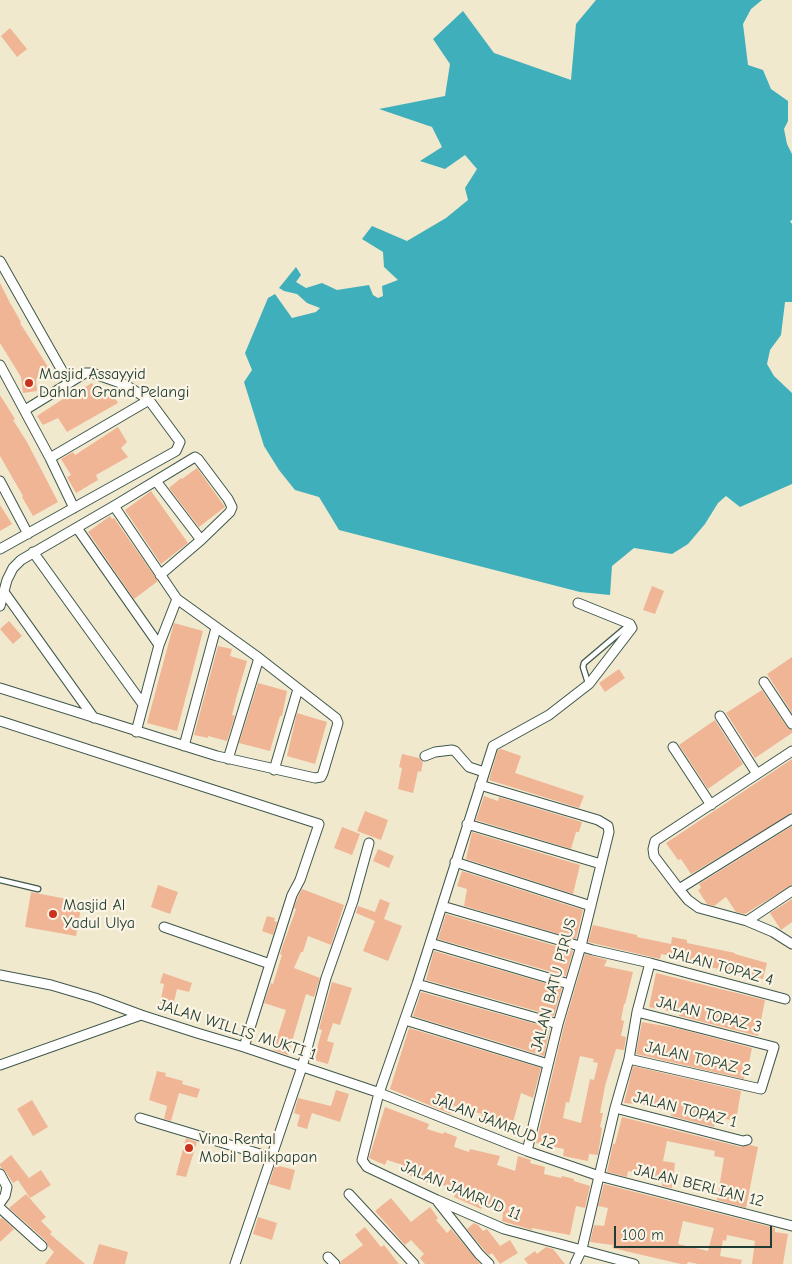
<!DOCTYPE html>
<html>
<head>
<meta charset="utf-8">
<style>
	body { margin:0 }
	#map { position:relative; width:792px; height:1264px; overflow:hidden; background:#f0e9ce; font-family:"Comic Neue",sans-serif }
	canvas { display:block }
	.scale { position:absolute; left:614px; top:1226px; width:158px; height:22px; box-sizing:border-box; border:2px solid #1f3d34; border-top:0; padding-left:6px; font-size:15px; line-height:18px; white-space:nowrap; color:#1f3d34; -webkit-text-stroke:4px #fcf5e5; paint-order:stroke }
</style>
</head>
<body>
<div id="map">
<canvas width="792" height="1264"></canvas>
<div class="scale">100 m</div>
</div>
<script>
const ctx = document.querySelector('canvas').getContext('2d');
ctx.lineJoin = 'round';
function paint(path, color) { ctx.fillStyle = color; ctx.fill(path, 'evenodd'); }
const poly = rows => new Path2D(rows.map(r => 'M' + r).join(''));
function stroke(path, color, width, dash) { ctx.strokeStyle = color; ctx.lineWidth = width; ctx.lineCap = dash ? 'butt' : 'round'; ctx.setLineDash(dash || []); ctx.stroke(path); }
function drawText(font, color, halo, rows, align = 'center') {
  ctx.font = font + ' "Comic Neue",sans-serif'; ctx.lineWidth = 4.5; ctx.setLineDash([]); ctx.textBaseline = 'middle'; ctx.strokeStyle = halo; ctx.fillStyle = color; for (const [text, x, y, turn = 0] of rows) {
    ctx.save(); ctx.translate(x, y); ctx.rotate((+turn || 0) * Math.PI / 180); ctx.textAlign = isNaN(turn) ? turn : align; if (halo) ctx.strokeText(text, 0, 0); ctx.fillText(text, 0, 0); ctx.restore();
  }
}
const water = poly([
	[596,0,762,0,751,9,743,24,748,65,763,70,771,89,788,101,788,121,784,129,787,144,792,154,792,220,790,221,792,224,792,302,785,302,781,335,770,350,767,364,774,376,792,393,792,484,740,507,726,496,718,503,705,524,688,544,672,554,634,548,612,566,610,595,580,592,339,530,319,497,295,490,279,470,264,446,244,382,252,370,245,353,268,298,275,294,292,318,316,312,320,308,307,303,297,294,284,291,279,288,296,267,301,275,296,282,306,288,322,283,337,290,369,285,373,295,378,298,383,296,382,286,398,280,384,267,383,252,362,239,372,226,407,241,446,218,468,200,465,188,477,169,465,155,445,169,420,161,442,147,432,127,379,109,445,96,450,64,433,39,463,11,494,53,571,80,576,24]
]);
const building = poly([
	[10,28,27,49,17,57,1,36],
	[0,283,10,303,21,322,20,323,50,370,36,379,37,391,23,393,21,377,0,343],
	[92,383,100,396,110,390,118,403,67,432,58,418,43,425,37,416,66,397,67,398],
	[0,395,15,419,13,420,27,442,58,502,33,516,22,497,23,496,0,456],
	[118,427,127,442,121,448,128,457,96,475,98,480,76,493,67,477,71,475,61,459,73,452,75,455],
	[197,468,225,507,199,527,169,488,181,478,182,479],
	[151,491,188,543,161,564,125,510],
	[0,505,12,524,0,531],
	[110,516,112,519,114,518,158,581,134,599,88,532],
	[652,586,664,591,655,614,643,610],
	[9,621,22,636,13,644,0,629],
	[174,623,203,631,177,731,147,723],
	[218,646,232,649,230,656,247,661,237,695,232,715,235,716,227,741,208,736,208,738,194,735],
	[792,657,792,713,767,674],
	[619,669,625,678,605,692,599,683],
	[258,683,287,691,282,716,280,716,270,751,239,743],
	[762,690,787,727,792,730,792,733,755,758,726,713],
	[297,713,327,722,315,764,287,756],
	[715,720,743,764,708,789,679,745],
	[501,749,521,756,515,773,584,796,579,808,489,780,498,750],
	[402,754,419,758,423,762,421,772,418,771,413,793,398,789,402,768,399,767],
	[792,759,792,813,691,874,681,859,678,860,666,843],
	[484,796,498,801,499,797,582,822,579,832,576,832,571,849,476,820],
	[365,811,388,820,381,840,357,831],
	[792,826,792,885,745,914,736,912,726,897,714,906,707,904,698,890,701,888,699,884],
	[342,827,360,834,352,855,334,848],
	[472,832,580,865,573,894,466,859],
	[378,849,394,856,389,868,373,861],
	[462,871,583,910,576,939,464,906,467,889,457,886],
	[158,885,178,892,170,914,151,907],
	[302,889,344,905,331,945,308,936,303,952,301,952,294,968,320,978,314,997,306,994,288,1055,273,1050,286,1010,264,1003,271,983,273,984,282,955,280,954,283,945,296,909,294,908,298,897],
	[31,892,82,902,76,936,25,927],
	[380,899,390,903,384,919,402,926,388,961,363,951,375,921,356,913,358,906,375,912],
	[792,899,792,922,781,930,770,913],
	[446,914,573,951,566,976,438,939],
	[267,916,275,918,274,921,277,922,273,935,262,931],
	[593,925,637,935,637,937,671,944,672,937,687,940,687,943,735,953,735,954,767,963,763,979,701,965,702,962,661,954,660,959,588,942],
	[434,951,562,988,554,1016,426,980],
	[585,954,607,960,604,966,633,972,625,1004,624,1004,621,1020,624,1021,621,1036,626,1037,624,1050,616,1049,605,1086,600,1113,603,1113,600,1127,602,1128,598,1155,589,1154,588,1161,563,1156,564,1149,536,1143,564,1026],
	[580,1056,594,1059,593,1062,598,1063,594,1080,590,1079,581,1123,563,1118,566,1102,569,1103],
	[163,973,192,983,189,992,177,989,173,1006,160,1003,164,984,160,983],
	[656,973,765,1000,758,1036,679,1016,679,1013,649,1007],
	[332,982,352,988,340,1025,333,1023,327,1041,334,1043,328,1064,314,1060,322,1030,319,1029],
	[421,992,550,1028,544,1056,413,1016],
	[642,1022,676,1028,752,1048,746,1077,744,1077,744,1079,636,1054],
	[409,1028,541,1068,533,1098,521,1093,511,1130,481,1118,482,1114,454,1106,451,1114,390,1089],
	[633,1066,741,1091,736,1121,716,1117,714,1127,671,1116,672,1110,657,1108,658,1106,624,1103],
	[157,1071,166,1073,165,1076,183,1081,182,1084,200,1089,197,1098,179,1093,171,1121,164,1119,167,1106,149,1100],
	[336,1090,349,1094,340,1122,312,1113,307,1129,297,1126,300,1115,294,1113,298,1098,331,1106],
	[32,1100,48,1127,33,1136,17,1109],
	[385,1107,429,1124,427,1129,443,1134,444,1132,457,1137,454,1147,469,1152,470,1149,500,1156,497,1165,515,1171,518,1156,531,1160,530,1163,545,1167,544,1174,561,1178,562,1176,574,1179,574,1181,590,1186,585,1208,576,1206,570,1235,532,1228,532,1230,505,1222,502,1221,503,1213,483,1204,481,1209,454,1197,457,1190,430,1181,429,1183,401,1172,403,1165,387,1160,385,1165,369,1158],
	[622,1117,741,1147,750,1145,758,1147,746,1208,717,1200,724,1158,714,1156,715,1151,667,1141,663,1161,675,1163,672,1188,662,1186,663,1179,628,1171,627,1177,607,1172,613,1144,615,1144],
	[186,1138,197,1142,186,1177,176,1175],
	[11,1155,29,1178,41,1170,51,1185,30,1198,18,1180,13,1183,5,1171,0,1166,0,1164],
	[275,1165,295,1170,290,1190,269,1184],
	[604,1184,775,1228,775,1232,788,1234,783,1264,752,1264,755,1241,727,1235,726,1241,723,1240,720,1256,742,1260,741,1264,698,1264,688,1262,687,1264,681,1264,612,1248,613,1245,590,1242,594,1225,604,1226,608,1208,598,1206],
	[683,1221,714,1228,708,1251,678,1244],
	[26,1194,46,1217,41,1221,52,1232,50,1234,85,1264,45,1264,54,1252,48,1246,46,1241,9,1208],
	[391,1198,411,1222,430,1207,438,1218,436,1220,447,1233,451,1229,480,1264,425,1264,420,1258,424,1254,411,1240,405,1245,375,1211],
	[258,1217,277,1223,272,1240,253,1234],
	[2,1218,14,1229,0,1242,0,1219],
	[474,1223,478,1225,483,1231,487,1229,500,1246,510,1240,518,1253,500,1264,492,1253,489,1255,484,1250,467,1229],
	[365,1227,381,1247,384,1245,399,1264,341,1264,341,1261,363,1245,355,1235],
	[99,1244,128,1252,125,1264,93,1264],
	[546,1247,553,1249,565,1264,528,1264,524,1259,535,1251,537,1254]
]);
const lane = poly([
	[588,683,583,667,584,663,630,624],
	[0,880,38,889]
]);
const street = poly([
	[0,261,69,383,85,373,92,373,126,385,149,400,180,442,176,451,0,549],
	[0,365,50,458,74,508],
	[25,410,69,383],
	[50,458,149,400],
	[0,481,28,534],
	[156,481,201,540],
	[114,506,177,599,159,645,136,732],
	[77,528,159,645],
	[33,552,142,703],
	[4,592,94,718],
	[578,603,630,624,632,628,589,684,549,715,493,746,417,984,379,1093,362,1160,367,1167,437,1200,504,1229,634,1264],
	[0,606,7,580,13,568,21,560,114,506,195,457,198,459,228,499,232,507,230,512,201,540,160,575],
	[764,682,792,724],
	[0,688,217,756,315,778,321,777,323,773,338,723,336,718,259,658,177,599],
	[720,716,757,774],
	[0,721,319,824,300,880,292,895,270,964],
	[184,746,216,628],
	[673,747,711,805],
	[792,751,655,841,653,849,654,856,679,889,688,900,699,908,747,921,773,932,792,944],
	[425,756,435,752,452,750,455,751,469,767,484,772],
	[228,759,259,658],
	[274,770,298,689],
	[480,785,598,820,608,826,609,832,581,946,558,1024,527,1151],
	[467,824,601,864],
	[455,862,591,906],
	[679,889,792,819],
	[442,906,593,950,650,963,785,999],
	[747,921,792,891],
	[164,927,270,964,244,1047],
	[430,943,569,984],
	[0,975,51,985,95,998,141,1015],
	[417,984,558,1024],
	[405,1020,548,1064],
	[629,1059,761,1089,774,1047,637,1012],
	[0,1065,141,1015,197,1033,244,1047,377,1092,527,1151,599,1176,792,1226],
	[615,1108,743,1141,747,1140],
	[140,1118,270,1157],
	[0,1174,7,1187,5,1196,0,1203],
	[349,1194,414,1264],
	[438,1202,479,1254,489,1264],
	[0,1208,42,1246],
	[328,1257,335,1264],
	[235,1264,302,1067,326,978,353,901,369,843],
	[575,1264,582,1249,615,1108,629,1059,637,1012,650,963]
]);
const markers = [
	[29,383,5,"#c8321e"],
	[53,914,5,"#c8321e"],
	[189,1148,5,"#c8321e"]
];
const poiNames = [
	["Masjid Assayyid",39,374],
	["Dahlan Grand Pelangi",39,392],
	["Masjid Al",63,905],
	["Yadul Ulya",63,923],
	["Vina Rental",199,1139],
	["Mobil Balikpapan",199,1157]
];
const streetNames = [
	["JALAN TOPAZ 4",721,967,15],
	["JALAN BATU PIRUS",554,985,-75],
	["JALAN TOPAZ 3",709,1015,14],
	["JALAN WILLIS MUKTI 1",237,1030,18],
	["JALAN TOPAZ 2",698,1059,13],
	["JALAN TOPAZ 1",685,1110,14],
	["JALAN JAMRUD 12",494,1122,21],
	["JALAN BERLIAN 12",699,1186,14],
	["JALAN JAMRUD 11",461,1191,23]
];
paint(water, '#3fafbb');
paint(building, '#f0b595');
stroke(lane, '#3e574b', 7);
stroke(street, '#3e574b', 11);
stroke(lane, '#fff', 4.5);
stroke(street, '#fff', 9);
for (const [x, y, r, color] of markers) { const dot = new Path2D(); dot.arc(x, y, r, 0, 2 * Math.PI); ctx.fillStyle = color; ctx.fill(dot); stroke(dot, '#fcf5e5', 2); }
drawText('16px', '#1f3d34', '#fcf5e5', poiNames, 'left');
drawText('16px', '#1f3d34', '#fcf5e5', streetNames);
</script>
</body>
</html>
